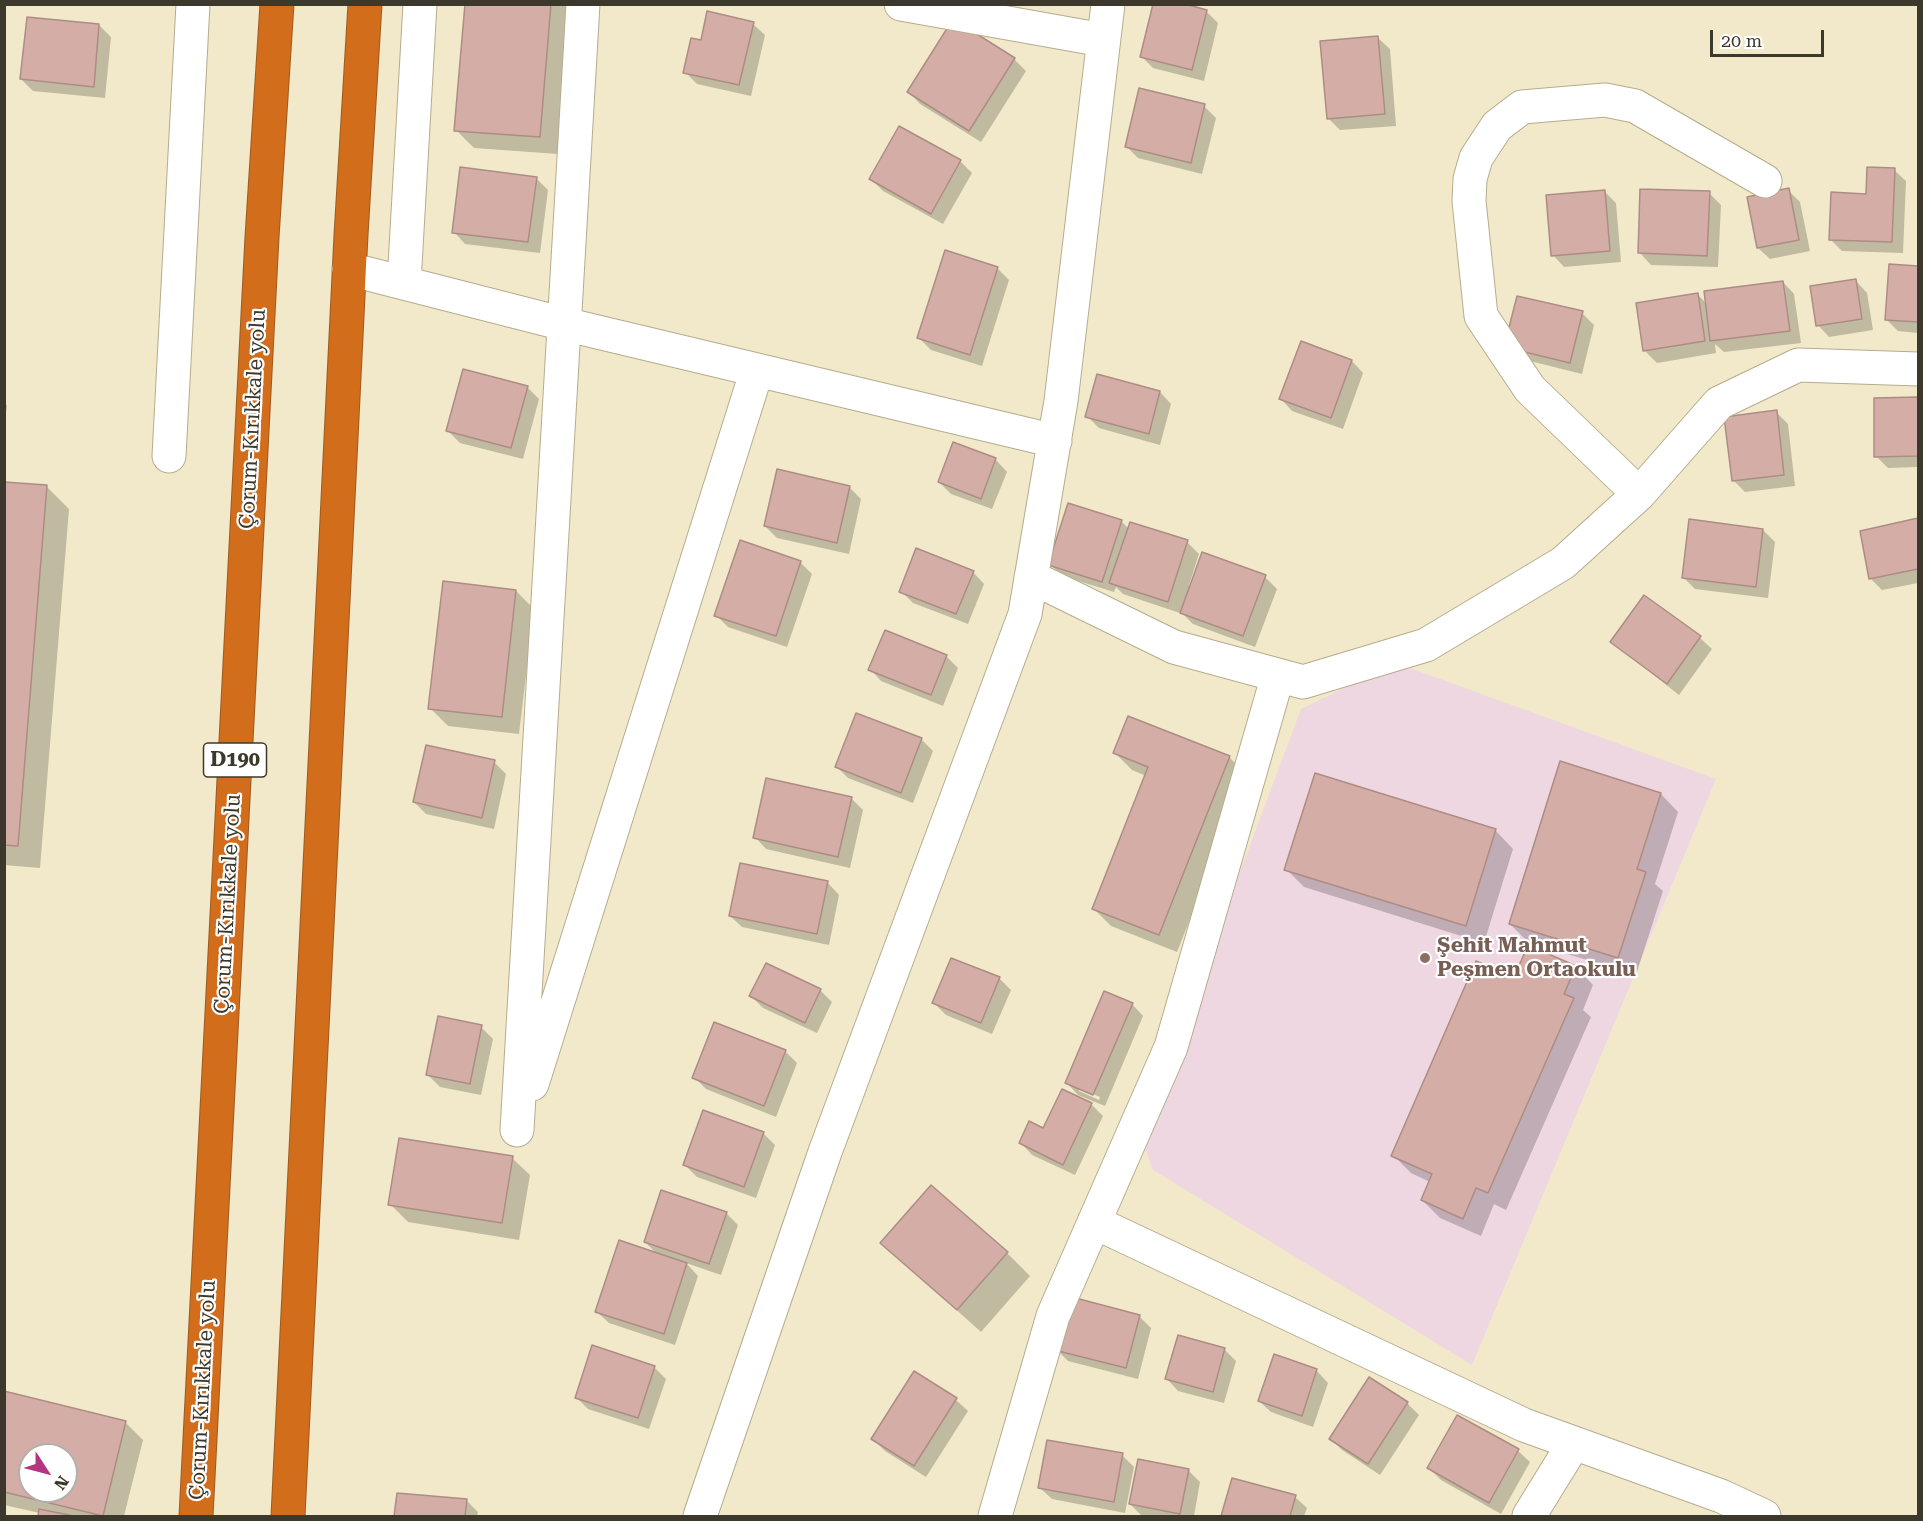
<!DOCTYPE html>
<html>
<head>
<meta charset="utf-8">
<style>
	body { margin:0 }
	#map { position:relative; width:1923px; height:1521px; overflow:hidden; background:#f1e9c9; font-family:"Roboto Serif",serif }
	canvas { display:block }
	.frame { position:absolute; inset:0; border:6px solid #3c392c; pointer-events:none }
	.north { position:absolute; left:18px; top:1443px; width:60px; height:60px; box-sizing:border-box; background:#fff; border:2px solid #b1b0ab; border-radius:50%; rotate:126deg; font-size:16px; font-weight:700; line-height:24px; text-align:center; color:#3c392c }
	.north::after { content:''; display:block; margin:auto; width:21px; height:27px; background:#b33481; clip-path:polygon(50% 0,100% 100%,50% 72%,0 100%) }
	.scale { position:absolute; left:1710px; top:30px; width:114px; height:27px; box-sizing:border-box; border:3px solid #3c392c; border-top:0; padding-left:8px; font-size:18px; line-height:21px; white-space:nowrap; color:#3c392c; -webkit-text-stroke:4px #fff; paint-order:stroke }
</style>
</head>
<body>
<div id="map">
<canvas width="1923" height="1521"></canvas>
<div class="frame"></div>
<div class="north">N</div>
<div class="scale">20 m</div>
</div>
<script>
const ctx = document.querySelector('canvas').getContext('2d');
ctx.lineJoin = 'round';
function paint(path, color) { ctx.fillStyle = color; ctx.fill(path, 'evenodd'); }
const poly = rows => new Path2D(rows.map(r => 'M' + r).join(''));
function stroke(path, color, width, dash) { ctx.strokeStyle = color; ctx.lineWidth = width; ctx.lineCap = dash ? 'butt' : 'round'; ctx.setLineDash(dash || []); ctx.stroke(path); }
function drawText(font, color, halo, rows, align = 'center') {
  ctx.font = font + ' "Roboto Serif",serif'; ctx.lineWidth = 4.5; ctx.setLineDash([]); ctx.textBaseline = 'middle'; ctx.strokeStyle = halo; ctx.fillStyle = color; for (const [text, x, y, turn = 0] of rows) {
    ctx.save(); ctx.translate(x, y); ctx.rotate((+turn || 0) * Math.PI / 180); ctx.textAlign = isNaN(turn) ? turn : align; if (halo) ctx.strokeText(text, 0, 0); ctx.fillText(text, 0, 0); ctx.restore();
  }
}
const education = poly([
	[1396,663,1716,779,1472,1365,1153,1170,1141,1137,1301,709]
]);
const shadow = poly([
	[466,4,570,4,558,154,474,148,456,130],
	[1206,11,1218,23,1204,81,1153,68,1141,56],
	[953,21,1014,59,1026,71,981,142,920,104,909,92],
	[753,24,765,35,751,96,697,84,685,72],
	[99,25,111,37,105,98,33,91,21,79],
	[1378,38,1390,49,1396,126,1340,130,1328,118],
	[1204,106,1216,118,1202,174,1138,158,1127,147],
	[960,161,972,173,943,224,883,191,871,179],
	[1894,170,1906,181,1903,253,1842,251,1830,239,1868,195],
	[536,178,548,190,540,253,465,244,454,232],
	[1788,190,1800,202,1810,251,1770,259,1758,248],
	[1604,191,1616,203,1621,262,1564,267,1553,255],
	[1709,193,1721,205,1718,267,1651,265,1640,253],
	[1890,266,1918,268,1918,333,1898,331,1886,319],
	[997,268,1009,280,982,366,931,350,919,338],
	[1856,281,1867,293,1873,330,1829,337,1818,325],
	[1783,282,1794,294,1801,343,1724,352,1715,344,1716,353,1657,363,1645,351,1637,304,1697,294,1707,304],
	[1582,313,1594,325,1582,374,1518,358,1506,347],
	[1301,343,1352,361,1363,373,1343,429,1292,411,1281,399],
	[527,387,539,399,523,459,460,443,448,431],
	[1160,392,1171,404,1160,445,1099,428,1087,416],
	[1918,399,1918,467,1888,468,1876,456,1875,400],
	[4,403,7,405,4,429],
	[1776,412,1788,424,1795,486,1745,492,1733,480],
	[954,444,996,460,1007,472,992,509,951,494,939,482],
	[4,483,46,486,69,509,40,868,4,865],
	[849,487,861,499,849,554,777,538,765,526],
	[1918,520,1918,583,1882,590,1870,578,1861,532],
	[1121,521,1129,529,1187,542,1199,554,1189,585,1265,577,1277,589,1255,647,1193,624,1180,611,1180,613,1123,594,1116,587,1114,592,1062,576,1050,564],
	[1763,530,1775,542,1768,598,1695,589,1683,577],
	[800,562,812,574,787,647,728,627,716,615],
	[973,572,984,584,968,624,913,603,901,591],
	[516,591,534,609,519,734,448,726,430,708],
	[1644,597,1700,638,1712,649,1679,695,1612,642],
	[946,656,958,668,943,706,881,681,870,669],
	[1129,718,1230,758,1247,775,1177,952,1111,926,1093,908,1146,776,1132,770,1114,752],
	[921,739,933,751,913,803,848,778,837,767],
	[494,762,506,774,494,829,426,814,414,802],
	[1316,775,1496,831,1513,849,1484,943,1304,887,1286,869],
	[1661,794,1678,812,1655,884,1663,891,1636,975,1528,942,1510,924],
	[851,798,863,810,850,868,766,849,755,837],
	[828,883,839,895,829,945,742,927,730,916],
	[1576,967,1593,985,1583,1010,1591,1017,1506,1210,1494,1204,1481,1236,1440,1218,1422,1200,1430,1182,1411,1173,1393,1155,1515,979],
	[999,978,1011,990,992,1034,946,1015,934,1003],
	[820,990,832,1002,817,1033,763,1008,751,996],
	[1132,1004,1143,1016,1105,1106,1078,1095,1067,1083],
	[1079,1088,1100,1097,1099,1100,1079,1091],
	[481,1027,493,1039,481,1095,440,1087,428,1075],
	[785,1051,797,1063,776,1117,706,1089,694,1077],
	[1063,1091,1092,1105,1103,1116,1075,1175,1032,1155,1021,1143,1044,1130],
	[763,1133,775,1145,756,1198,697,1177,685,1165],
	[512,1158,530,1175,519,1240,408,1222,390,1204],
	[726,1213,738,1225,721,1275,686,1263,698,1276,675,1345,609,1323,597,1312,658,1255,645,1242],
	[882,1243,1007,1253,1030,1276,981,1332],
	[1139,1316,1151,1328,1138,1379,1068,1361,1056,1349],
	[1224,1349,1236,1361,1224,1403,1178,1391,1167,1379],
	[1275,1356,1317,1371,1328,1383,1313,1427,1271,1412,1259,1401],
	[654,1367,666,1379,649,1429,588,1409,577,1398],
	[914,1374,956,1400,968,1411,926,1477,885,1451,873,1439],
	[4,1392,126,1423,143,1440,124,1516,39,1516,40,1513,4,1505],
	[30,1455,66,1455,66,1491,30,1491],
	[1407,1403,1419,1415,1380,1475,1342,1450,1331,1439],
	[1518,1451,1530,1462,1501,1514,1441,1480,1429,1468],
	[1122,1455,1134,1467,1125,1513,1052,1499,1040,1488],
	[1188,1470,1200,1482,1194,1516,1142,1516,1130,1504],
	[1233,1480,1295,1497,1307,1508,1304,1516,1223,1516],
	[398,1494,466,1500,478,1512,477,1516,396,1516]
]);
const building = poly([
	[465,4,551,4,540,137,454,131,465,4],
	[1153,4,1185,4,1207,10,1192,70,1140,57,1153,4],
	[707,11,754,22,739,85,683,73,691,38,701,40,707,11],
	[27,17,99,24,94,87,20,79,27,17],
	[953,19,1015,58,969,131,907,92,953,19],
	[1378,36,1385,114,1327,119,1320,41,1378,36],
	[1139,88,1205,104,1191,163,1125,147,1139,88],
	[899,126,961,160,931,214,869,179,899,126],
	[460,167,537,177,528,242,452,233,460,167],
	[1867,167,1895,168,1892,242,1829,240,1831,192,1866,194,1867,167],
	[1789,188,1799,240,1757,248,1747,197,1789,188],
	[1640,189,1710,191,1707,256,1638,253,1640,189],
	[1605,190,1610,251,1551,256,1546,195,1605,190],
	[945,250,998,267,970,355,917,338,945,250],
	[1889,264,1918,266,1918,322,1885,320,1889,264],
	[1856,279,1862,319,1816,326,1810,286,1856,279],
	[1783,281,1790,331,1710,341,1704,291,1783,281],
	[1698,293,1705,341,1643,351,1636,303,1698,293],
	[1517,296,1583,311,1570,363,1504,347,1517,296],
	[1301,341,1352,360,1331,418,1279,399,1301,341],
	[463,369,528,386,511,448,446,431,463,369],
	[1097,374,1160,391,1149,434,1085,417,1097,374],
	[1918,397,1918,456,1874,457,1874,398,1918,397],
	[1777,410,1784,475,1732,481,1724,417,1777,410],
	[953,442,996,458,981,499,938,482,953,442],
	[777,469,850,486,837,543,764,526,777,469],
	[4,482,47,485,18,846,4,845,4,482],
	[1068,503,1122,520,1102,582,1048,565,1068,503],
	[1918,518,1918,569,1869,579,1860,531,1918,518],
	[1689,519,1763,529,1756,587,1682,578,1689,519],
	[1130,522,1188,540,1168,602,1109,583,1130,522],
	[740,540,801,561,776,636,714,616,740,540],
	[916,548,974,571,956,614,899,592,916,548],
	[1202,552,1266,575,1243,636,1180,613,1202,552],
	[443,581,516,590,502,717,428,709,443,581],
	[1644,595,1701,636,1667,684,1610,642,1644,595],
	[885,630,947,655,931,695,868,670,885,630],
	[856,713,922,738,901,793,835,767,856,713],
	[1128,716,1230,756,1159,935,1092,909,1148,767,1113,753,1128,716],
	[426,745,495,760,482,818,413,802,426,745],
	[1560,761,1661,793,1637,869,1646,872,1618,958,1509,924,1560,761],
	[1315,773,1496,829,1466,926,1284,870,1315,773],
	[766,778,852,797,838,857,753,838,766,778],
	[740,863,828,881,817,934,729,916,740,863],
	[1528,945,1576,966,1564,994,1574,998,1488,1193,1476,1188,1463,1219,1421,1200,1432,1174,1391,1156,1476,961,1514,977,1528,945],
	[951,958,1000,977,981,1023,932,1003,951,958],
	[766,963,821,989,805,1023,749,996,766,963],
	[1104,991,1133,1003,1093,1095,1065,1083,1104,991],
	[438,1016,482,1025,470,1084,426,1075,438,1016],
	[714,1022,786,1050,764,1106,692,1078,714,1022],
	[1062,1089,1092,1103,1063,1165,1019,1143,1029,1121,1043,1128,1062,1089],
	[703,1110,764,1132,744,1187,683,1165,703,1110],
	[399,1138,513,1156,502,1223,388,1205,399,1138],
	[931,1185,1008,1252,957,1310,880,1243,931,1185],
	[661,1190,727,1212,709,1264,644,1242,661,1190],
	[619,1240,687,1263,664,1334,595,1312,619,1240],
	[1068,1296,1140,1315,1126,1368,1054,1350,1068,1296],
	[1178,1335,1225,1348,1213,1392,1165,1379,1178,1335],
	[592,1345,655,1366,638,1418,575,1398,592,1345],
	[1274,1354,1317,1369,1302,1416,1258,1401,1274,1354],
	[914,1371,957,1398,914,1466,871,1439,914,1371],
	[1369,1377,1408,1402,1368,1464,1329,1439,1369,1377],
	[4,1391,126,1421,103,1516,4,1492,4,1391],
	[30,1455,66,1455,66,1491,30,1491,30,1455],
	[1457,1415,1519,1449,1489,1503,1427,1468,1457,1415],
	[1047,1440,1123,1453,1114,1502,1038,1488,1047,1440],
	[1138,1459,1189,1469,1180,1514,1129,1504,1138,1459],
	[1232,1478,1296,1495,1290,1516,1221,1516,1232,1478],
	[397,1493,467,1499,465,1516,394,1516,397,1493],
	[39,1509,74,1516,38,1516,39,1509]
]);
const minor = poly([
	[901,4,1103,40],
	[349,269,564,324,1055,441],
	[404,283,420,4],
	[169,456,193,4],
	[1639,494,1530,389,1481,316,1469,201,1470,179,1476,158,1497,126,1522,107,1605,100,1635,106,1765,181],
	[1031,577,1174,647,1303,682,1426,645,1563,563,1639,494,1719,403,1798,365,1918,369],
	[532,1084,757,370],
	[517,1130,583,4],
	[1094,1222,1524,1425,1721,1496,1764,1516],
	[700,1516,825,1152,1025,614,1061,401,1108,4],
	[995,1516,1053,1316,1171,1047,1278,675],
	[1529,1516,1574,1443]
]);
const highway = poly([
	[196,1516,262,237,277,4],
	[288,1516,351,235,365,4]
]);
const markers = [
	[1425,958,6,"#8d6e63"]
];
const shields = [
	[235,760,63]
];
const shieldNames = [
	["D190",235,760]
];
const streetNames = [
	["Çorum-Kırıkkale yolu",253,419,-87],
	["Çorum-Kırıkkale yolu",228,904,-87],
	["Çorum-Kırıkkale yolu",203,1390,-87]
];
const educationNames = [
	["Şehit Mahmut",1437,946],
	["Peşmen Ortaokulu",1437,970]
];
paint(education, '#efd7e1');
paint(shadow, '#0003');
paint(building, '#d4aea6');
stroke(building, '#ad8c85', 1.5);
stroke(minor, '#b5ac8e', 35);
stroke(highway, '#9e5b21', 35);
stroke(minor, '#fff', 33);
stroke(highway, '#d26d1b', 33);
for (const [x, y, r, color] of markers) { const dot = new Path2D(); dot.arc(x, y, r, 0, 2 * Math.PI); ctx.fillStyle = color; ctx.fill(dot); stroke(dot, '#fff', 2); }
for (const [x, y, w] of shields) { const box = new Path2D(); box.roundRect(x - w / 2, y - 17, w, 34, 4.5); ctx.fillStyle = '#fff'; ctx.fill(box); stroke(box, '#3c392c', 1.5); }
drawText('bold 20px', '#3c392c', null, shieldNames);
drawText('21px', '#3c392c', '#fff', streetNames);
drawText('bold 21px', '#785e54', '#fff', educationNames, 'left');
</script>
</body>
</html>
